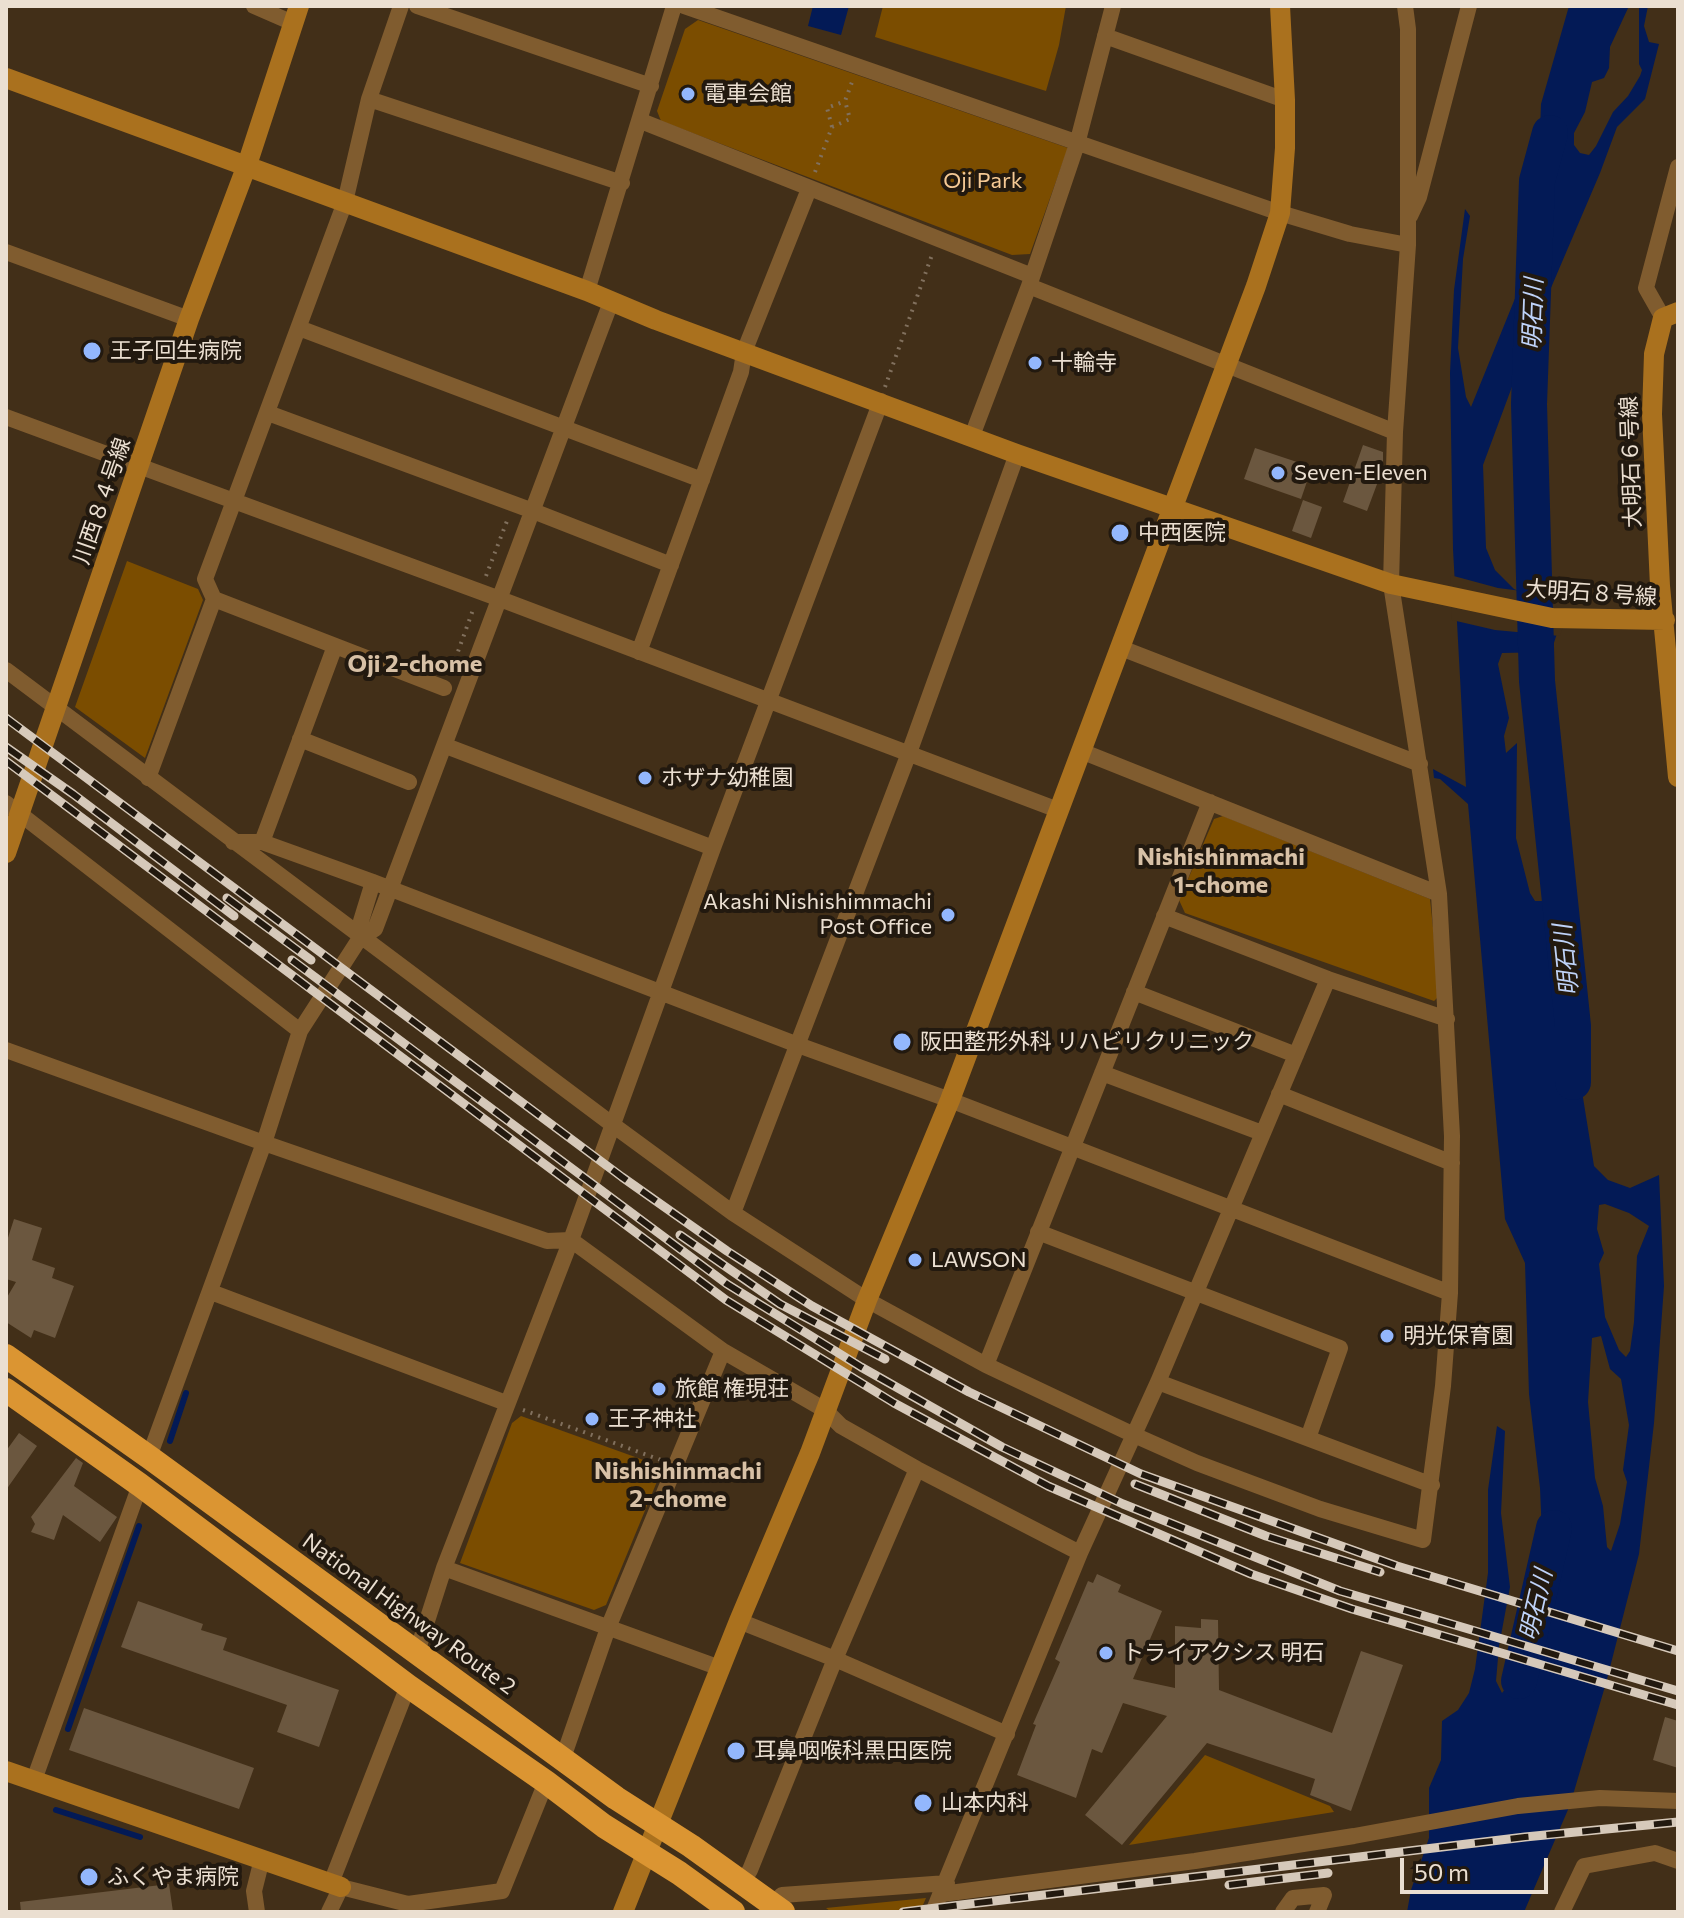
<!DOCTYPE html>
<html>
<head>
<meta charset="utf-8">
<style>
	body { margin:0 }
	#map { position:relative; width:1684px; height:1918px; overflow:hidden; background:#422f18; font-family:Commissioner,sans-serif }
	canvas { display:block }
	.frame { position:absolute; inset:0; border:8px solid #ebdfd1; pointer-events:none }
	.scale { position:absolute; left:1400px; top:1858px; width:148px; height:36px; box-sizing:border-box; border:4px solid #ebdfd1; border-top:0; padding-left:10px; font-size:24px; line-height:28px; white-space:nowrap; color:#ebdfd1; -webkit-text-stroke:6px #22190f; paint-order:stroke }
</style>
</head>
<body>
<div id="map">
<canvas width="1684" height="1918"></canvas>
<div class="frame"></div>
<div class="scale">50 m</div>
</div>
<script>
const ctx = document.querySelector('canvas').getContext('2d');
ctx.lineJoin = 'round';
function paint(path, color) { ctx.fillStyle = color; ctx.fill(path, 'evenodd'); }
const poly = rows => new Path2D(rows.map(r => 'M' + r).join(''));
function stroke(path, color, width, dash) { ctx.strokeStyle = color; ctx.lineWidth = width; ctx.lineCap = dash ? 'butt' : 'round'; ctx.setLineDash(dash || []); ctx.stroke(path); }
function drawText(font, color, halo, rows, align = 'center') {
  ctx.font = font + ' Commissioner,"Noto Sans JP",sans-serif'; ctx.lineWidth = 8; ctx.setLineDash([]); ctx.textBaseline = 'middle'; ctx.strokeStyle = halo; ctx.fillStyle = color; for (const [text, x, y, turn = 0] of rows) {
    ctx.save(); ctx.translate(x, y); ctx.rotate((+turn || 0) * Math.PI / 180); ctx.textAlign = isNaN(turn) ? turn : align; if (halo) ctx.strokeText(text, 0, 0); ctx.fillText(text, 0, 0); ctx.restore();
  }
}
const green = poly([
	[883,6,1066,6,1059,45,1046,91,875,37],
	[698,20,1068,148,1030,254,1012,255,661,121,657,111,685,29],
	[127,561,198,589,203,600,145,758,75,707],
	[1223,816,1430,899,1440,995,1434,1001,1185,913,1179,900,1214,819],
	[521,1416,663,1467,606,1605,594,1610,460,1563,512,1423],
	[1205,1755,1330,1806,1334,1812,1129,1845],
	[926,1898,920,1912,831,1912,826,1908]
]);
const water = poly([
	[813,6,849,6,841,35,808,26],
	[1569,6,1629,6,1610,47,1609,68,1604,78,1592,82,1585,112,1574,133,1574,145,1580,153,1589,155,1596,146,1613,112,1628,96,1640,76,1642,70,1639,64,1639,6,1648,6,1644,26,1649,42,1659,44,1645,99,1617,127,1600,173,1533,330,1483,465,1486,548,1495,570,1514,589,1545,603,1561,621,1551,652,1502,653,1498,664,1509,718,1504,736,1506,753,1517,743,1516,838,1530,893,1535,901,1542,901,1550,836,1563,795,1566,795,1565,893,1560,919,1582,963,1577,979,1566,992,1594,1166,1608,1180,1630,1188,1659,1175,1664,1286,1654,1423,1639,1554,1606,1683,1570,1805,1524,1912,1407,1912,1411,1890,1429,1838,1429,1788,1441,1760,1442,1721,1458,1710,1469,1693,1475,1669,1488,1573,1488,1490,1497,1426,1505,1431,1501,1513,1510,1587,1499,1646,1496,1681,1502,1693,1519,1672,1544,1582,1540,1488,1529,1394,1525,1263,1505,1219,1468,804,1440,779,1434,778,1433,769,1466,787,1453,549,1450,373,1454,290,1465,209,1470,216,1463,259,1458,348,1466,397,1471,407,1516,296,1541,251,1536,235,1541,104],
	[1605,1204,1629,1213,1649,1226,1637,1256,1634,1322,1630,1351,1626,1357,1619,1350,1605,1317,1599,1264,1604,1253,1597,1229,1599,1205],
	[1601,1336,1610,1369,1621,1379,1629,1425,1623,1470,1627,1482,1620,1524,1611,1551,1607,1547,1603,1506,1595,1478,1588,1402,1592,1338]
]);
const pier = poly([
	[1450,575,1498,588,1530,592,1547,599,1558,607,1565,621,1560,636,1495,630,1452,620]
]);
const stream = poly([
	[170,1441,186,1393],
	[68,1729,139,1526],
	[56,1810,140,1837]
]);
const river = poly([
	[1550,133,1537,181,1529,404,1537,681,1573,1026,1573,1082],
	[1519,1681,1554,1528]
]);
const building = poly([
	[1363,445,1383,452,1383,468,1367,511,1343,502],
	[1255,448,1312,467,1301,499,1244,479],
	[1303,500,1322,507,1311,538,1292,531],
	[14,1219,42,1228,32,1260,55,1268,52,1278,74,1286,55,1338,34,1330,31,1338,6,1322,6,1299,16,1282,6,1279,6,1244],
	[19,1433,37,1446,6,1490,6,1451],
	[76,1458,83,1463,74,1486,117,1517,100,1542,63,1515,54,1540,31,1532,35,1524,31,1517],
	[1097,1574,1121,1585,1118,1592,1162,1611,1133,1679,1175,1688,1175,1626,1201,1628,1201,1619,1218,1620,1219,1690,1332,1733,1361,1651,1403,1665,1351,1811,1310,1795,1315,1779,1207,1743,1122,1845,1085,1815,1167,1716,1123,1703,1102,1753,1092,1749,1076,1798,1017,1775,1036,1725,1033,1724,1060,1662,1055,1659,1088,1581,1093,1583],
	[138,1601,203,1624,201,1630,227,1638,223,1650,339,1690,319,1747,277,1732,287,1705,121,1647],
	[84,1708,254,1768,239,1809,69,1750],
	[1665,1717,1678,1721,1678,1768,1653,1760],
	[169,1884,173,1912,21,1912,20,1902]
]);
const path = poly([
	[832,127,827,108,845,101],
	[815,172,832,127,850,119,845,101,852,82],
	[885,387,933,252],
	[486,576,507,521],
	[450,674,474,607],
	[523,1410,661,1460]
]);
const street = poly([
	[254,6,293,23],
	[417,6,651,86],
	[684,6,1280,213,1350,234,1408,245],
	[1105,36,1285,100],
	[369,99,622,183],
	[641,121,1032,276],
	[1410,216,1419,197,1469,6],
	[6,252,189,319],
	[1029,286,1395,432],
	[587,291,674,6],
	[1663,318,1646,288,1678,167],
	[299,328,702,480],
	[268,413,533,511,671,565],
	[6,417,500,599,1058,810],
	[972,436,1029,286,1077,144,1113,6],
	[214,599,444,688],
	[1121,648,1420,764],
	[639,652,741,372,744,352,809,189],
	[6,670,613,1125,733,1213,867,1300,986,1365,1134,1435,1197,1463,1320,1509,1423,1540,1443,1386,1450,1293,1452,1136,1439,894,1391,584,1395,432,1408,245,1408,29,1405,6],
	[300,739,409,782],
	[446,746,713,848],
	[1081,751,1439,894],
	[148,778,214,599,205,579,345,202,369,99,401,6],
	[6,803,300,1031],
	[233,842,262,842,373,882,798,1045,950,1100,1450,1293],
	[262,842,335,646],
	[1164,916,1328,979,1447,1019],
	[360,938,361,921,373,882],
	[1134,992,1296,1055],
	[6,1050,264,1143,547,1241,571,1240,723,1351,825,1410,841,1426,917,1469,1080,1553],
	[1102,1073,1262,1133],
	[1279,1094,1452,1163],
	[733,1213,909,753,1017,454],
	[1038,1232,1340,1348,1308,1438],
	[211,1292,506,1403],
	[986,1365,1210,802],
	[1158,1382,1432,1485],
	[149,1457,264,1143,300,1031,360,938,375,929,611,302],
	[444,1568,720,1668],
	[739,1621,835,1659,1007,1734],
	[417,1652,444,1568,571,1240,713,848,881,401],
	[563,1758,608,1628,723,1351],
	[34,1780,140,1485],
	[331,1883,408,1686],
	[742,1883,750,1870,835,1659,917,1469],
	[942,1894,1195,1861,1354,1836,1518,1806,1600,1798,1678,1801],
	[772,1905,782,1895,947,1883],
	[257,1912,254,1891,262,1859],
	[329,1912,341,1887,408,1904,502,1891,546,1782],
	[933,1912,1080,1553,1158,1382,1328,979],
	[1283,1912,1293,1898,1324,1895,1317,1912],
	[1562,1912,1584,1866,1655,1853,1678,1861]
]);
const secondary = poly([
	[6,78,587,291,656,320,1017,454,1391,584,1552,618,1665,620],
	[1678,312,1663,318,1654,354,1652,414,1660,586,1678,777],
	[6,853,189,319,247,165,299,6],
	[6,1771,341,1887],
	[623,1912,739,1621,810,1453,867,1300,950,1100,1256,286,1280,213,1285,148,1285,100,1280,6]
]);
const highway = poly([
	[6,1356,149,1457,616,1798,691,1846,783,1912],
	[6,1390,140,1485,408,1686,546,1782,604,1826,679,1873,733,1912]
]);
const rail = poly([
	[6,718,622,1177,727,1251,812,1306,969,1392,1141,1474,1397,1566,1678,1651],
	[6,747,73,794,234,916],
	[6,761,726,1300,894,1403,1048,1486,1251,1574,1352,1609,1678,1705],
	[227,898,311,960],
	[292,960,727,1284,861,1367,1002,1447,1123,1504,1340,1591,1678,1691],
	[680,1235,780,1304,885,1359],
	[1135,1484,1266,1536,1380,1572],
	[1229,1885,1328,1873],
	[903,1912,1525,1837,1678,1822]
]);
const markers = [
	[688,94,8,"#93b7fd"],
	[92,351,10,"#93b7fd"],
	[1035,363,8,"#93b7fd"],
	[1278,473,8,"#93b7fd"],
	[1120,533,10,"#93b7fd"],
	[645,778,8,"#93b7fd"],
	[948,915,8,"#93b7fd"],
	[902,1042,10,"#93b7fd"],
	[915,1260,8,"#93b7fd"],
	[1387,1336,8,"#93b7fd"],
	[659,1389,8,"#93b7fd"],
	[592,1419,8,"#93b7fd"],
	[1106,1653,8,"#93b7fd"],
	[736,1751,10,"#93b7fd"],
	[923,1803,10,"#93b7fd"],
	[89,1877,10,"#93b7fd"]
];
const poiNames = [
	["電車会館",704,94],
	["王子回生病院",110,351],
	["十輪寺",1051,363],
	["Seven-Eleven",1294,473],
	["中西医院",1138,533],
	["ホザナ幼稚園",661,778],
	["Akashi Nishishimmachi",932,902,"right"],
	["Post Office",932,927,"right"],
	["阪田整形外科 リハビリクリニック",920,1042],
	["LAWSON",931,1260],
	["明光保育園",1403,1336],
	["旅館 権現荘",675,1389],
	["王子神社",608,1419],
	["トライアクシス 明石",1122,1653],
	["耳鼻咽喉科黒田医院",754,1751],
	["山本内科",941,1803],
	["ふくやま病院",107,1877]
];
const parkNames = [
	["Oji Park",983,181]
];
const streetNames = [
	["大明石６号線",1631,462,-92],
	["川西８４号線",102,501,-71],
	["大明石８号線",1591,593,4],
	["National Highway Route 2",409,1614,36]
];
const waterNames = [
	["明石川",1533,314,-88],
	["明石川",1566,960,-96],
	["明石川",1536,1605,-77]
];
const neighbourhoodNames = [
	["Oji 2-chome",415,664],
	["Nishishinmachi",1221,857],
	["1-chome",1221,885],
	["Nishishinmachi",678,1471],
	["2-chome",678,1499]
];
paint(green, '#7b4d00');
paint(water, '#031a56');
paint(pier, '#422f18');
stroke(stream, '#031a56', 6);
stroke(river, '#031a56', 36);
paint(building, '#6b573f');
stroke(path, '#81705d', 4, [2, 6]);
stroke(street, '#805c2f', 16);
stroke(secondary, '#aa711e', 20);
stroke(highway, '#db9532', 24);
stroke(rail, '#d6c9ba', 9);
stroke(rail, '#22190f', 6, [18]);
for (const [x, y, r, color] of markers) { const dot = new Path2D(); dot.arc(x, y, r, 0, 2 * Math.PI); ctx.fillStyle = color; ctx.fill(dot); stroke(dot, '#22190f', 3); }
drawText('22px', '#ebdfd1', '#22190f', poiNames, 'left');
drawText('22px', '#f5c994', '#22190f', parkNames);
drawText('22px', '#ebdfd1', '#22190f', streetNames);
drawText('italic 24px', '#bfd3f9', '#22190f', waterNames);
drawText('bold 24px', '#d8c1a6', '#22190f', neighbourhoodNames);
</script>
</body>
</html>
